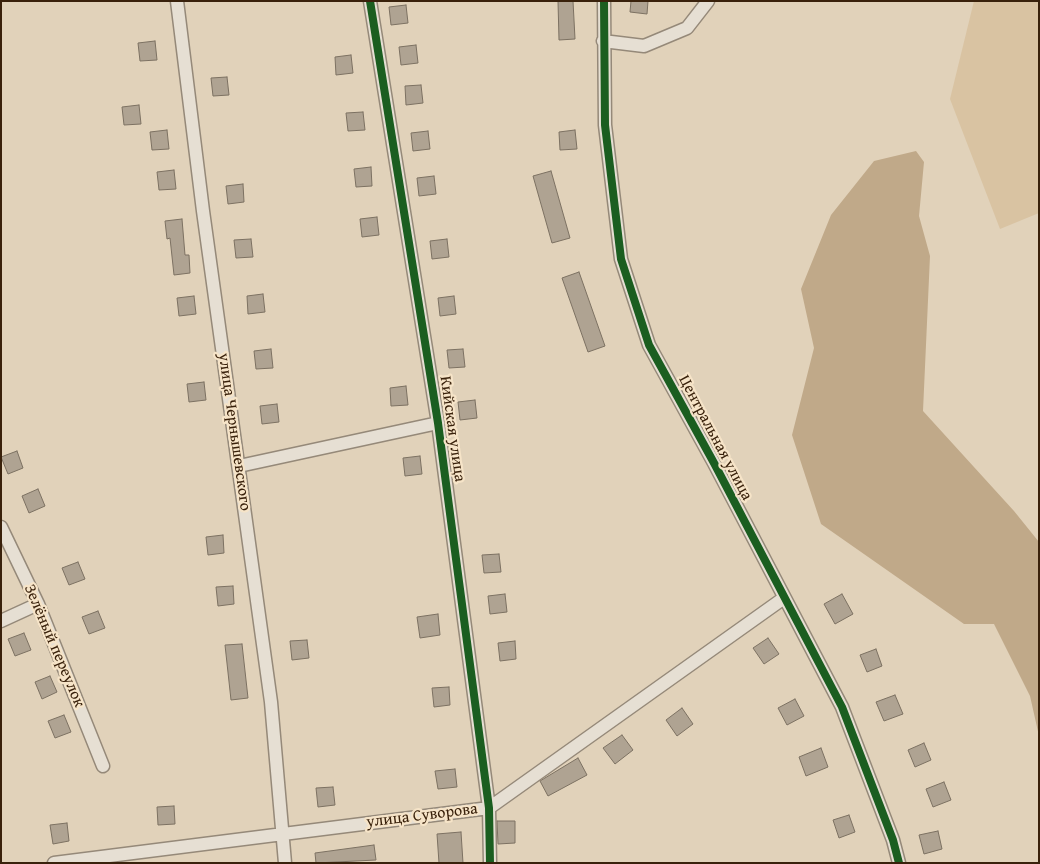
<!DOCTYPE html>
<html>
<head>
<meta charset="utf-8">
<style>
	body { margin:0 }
	#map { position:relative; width:1040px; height:864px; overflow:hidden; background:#e1d2ba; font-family:"Gentium Book Plus",serif }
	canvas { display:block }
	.frame { position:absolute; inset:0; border:2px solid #39210b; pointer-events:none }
</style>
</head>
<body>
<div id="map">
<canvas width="1040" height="864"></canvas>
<div class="frame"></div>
</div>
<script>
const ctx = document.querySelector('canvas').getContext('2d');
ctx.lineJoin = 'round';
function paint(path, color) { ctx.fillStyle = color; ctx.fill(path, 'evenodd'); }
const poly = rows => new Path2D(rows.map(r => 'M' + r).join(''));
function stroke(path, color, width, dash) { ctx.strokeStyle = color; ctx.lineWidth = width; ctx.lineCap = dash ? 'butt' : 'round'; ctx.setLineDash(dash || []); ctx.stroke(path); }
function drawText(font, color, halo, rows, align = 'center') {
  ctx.font = font + ' "Gentium Book Plus",serif'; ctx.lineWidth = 4.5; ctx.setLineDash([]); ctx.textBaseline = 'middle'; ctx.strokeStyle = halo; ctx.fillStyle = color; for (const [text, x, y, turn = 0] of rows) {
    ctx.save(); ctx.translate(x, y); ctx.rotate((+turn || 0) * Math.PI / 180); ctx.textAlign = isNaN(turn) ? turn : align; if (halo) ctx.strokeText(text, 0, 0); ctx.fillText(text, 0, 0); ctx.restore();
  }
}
const green = poly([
	[974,1,1039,1,1039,213,1000,229,950,99]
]);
const water = poly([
	[916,151,924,162,919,216,930,256,923,411,1014,511,1039,542,1039,736,1030,696,994,624,964,624,821,524,792,435,814,348,801,289,831,215,874,161]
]);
const building = poly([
	[558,1,573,1,575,39,559,40,558,1],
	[631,1,648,1,647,14,630,12,631,1],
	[406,5,408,23,391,25,389,7,406,5],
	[155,41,157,60,140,61,138,43,155,41],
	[416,45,418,63,401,65,399,47,416,45],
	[351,55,353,73,336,75,335,57,351,55],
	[227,77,229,95,213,96,211,78,227,77],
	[421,85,423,103,406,105,405,86,421,85],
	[139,105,141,124,124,125,122,107,139,105],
	[363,112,365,130,348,131,346,113,363,112],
	[167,130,169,149,152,150,150,132,167,130],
	[575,130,577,149,560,150,559,132,575,130],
	[428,131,430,149,413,151,411,133,428,131],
	[371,167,372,186,356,187,354,169,371,167],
	[174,170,176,189,159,190,157,172,174,170],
	[551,171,570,238,552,243,533,176,551,171],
	[434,176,436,194,419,196,417,178,434,176],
	[243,184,244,202,228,204,226,186,243,184],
	[377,217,379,235,362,237,360,219,377,217],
	[182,219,185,255,189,255,190,273,174,275,170,238,167,239,165,221,182,219],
	[251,239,253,257,236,258,234,240,251,239],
	[447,239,449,257,432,259,430,241,447,239],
	[579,272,605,346,588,352,562,278,579,272],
	[263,294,265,312,248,314,247,296,263,294],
	[194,296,196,314,179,316,177,298,194,296],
	[454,296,456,314,440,316,438,298,454,296],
	[271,349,273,368,256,369,254,351,271,349],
	[463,349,465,367,449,368,447,350,463,349],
	[204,382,206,400,189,402,187,384,204,382],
	[406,386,408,405,391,406,390,388,406,386],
	[475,400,477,418,460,420,458,402,475,400],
	[277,404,279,422,262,424,260,406,277,404],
	[17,451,23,468,8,474,1,457,17,451],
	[420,456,422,474,405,476,403,458,420,456],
	[38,489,45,506,29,513,22,496,38,489],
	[223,535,224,553,208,555,206,537,223,535],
	[499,554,501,572,484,573,482,555,499,554],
	[78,562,85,579,69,585,62,568,78,562],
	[233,586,234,604,218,606,216,587,233,586],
	[505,594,507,612,490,614,488,596,505,594],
	[842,594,853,614,835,624,824,604,842,594],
	[98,611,105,628,89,634,82,617,98,611],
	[438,614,440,635,420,638,417,617,438,614],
	[24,633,31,650,15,656,8,639,24,633],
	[768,638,779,654,764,664,753,648,768,638],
	[307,640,309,658,292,660,290,641,307,640],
	[515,641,516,659,500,661,498,643,515,641],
	[242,644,248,698,231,700,225,645,242,644],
	[876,649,882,666,867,672,860,655,876,649],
	[50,676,57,692,42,699,35,682,50,676],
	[449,687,450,705,434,707,432,688,449,687],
	[895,695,903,714,884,721,876,702,895,695],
	[795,699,804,716,787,725,778,708,795,699],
	[682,708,693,724,677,736,666,720,682,708],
	[64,715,71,732,55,738,48,721,64,715],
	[622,735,633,750,615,764,603,748,622,735],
	[924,743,931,760,915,767,908,750,924,743],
	[821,748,828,767,806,776,799,757,821,748],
	[578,758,587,775,548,796,540,781,578,758],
	[455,769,457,787,438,789,435,771,455,769],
	[944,782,951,800,933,807,926,789,944,782],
	[333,787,335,805,318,807,316,788,333,787],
	[174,806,175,824,158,825,157,807,174,806],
	[849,815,855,832,839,838,833,820,849,815],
	[497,821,515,821,515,843,498,844,497,821],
	[67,823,69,841,53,844,50,825,67,823],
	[938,831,942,849,924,854,919,835,938,831],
	[461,832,463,863,439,863,437,834,461,832],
	[374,845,376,860,316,863,315,853,374,845]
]);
const minor = poly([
	[177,1,203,211,271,702,285,863],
	[370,1,438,423,489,808,490,863],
	[604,1,605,125,621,259,649,345,714,463,842,707,893,840,899,863],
	[603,41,644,46,687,28,708,1],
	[239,466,438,423],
	[1,527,38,604,103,766],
	[1,621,38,604],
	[54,863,489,808,784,598]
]);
const cycleway = poly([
	[370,1,438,423,489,808,490,863],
	[604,1,605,125,621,259,649,345,714,463,842,707,893,840,899,863]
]);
const streetNames = [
	["Кийская улица",452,429,82],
	["улица Чернышевского",234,432,82],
	["Центральная улица",715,438,62],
	["Зелёный переулок",54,646,67],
	["улица Суворова",422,816,-7]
];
paint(green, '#d9c3a2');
paint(water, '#c0a989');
paint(building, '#afa392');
stroke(building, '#7c7162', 1);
stroke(minor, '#958979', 15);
stroke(minor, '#e6dfd3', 12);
stroke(cycleway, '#1b5e20', 8);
drawText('16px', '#39210b', '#f6e4c8', streetNames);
</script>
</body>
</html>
